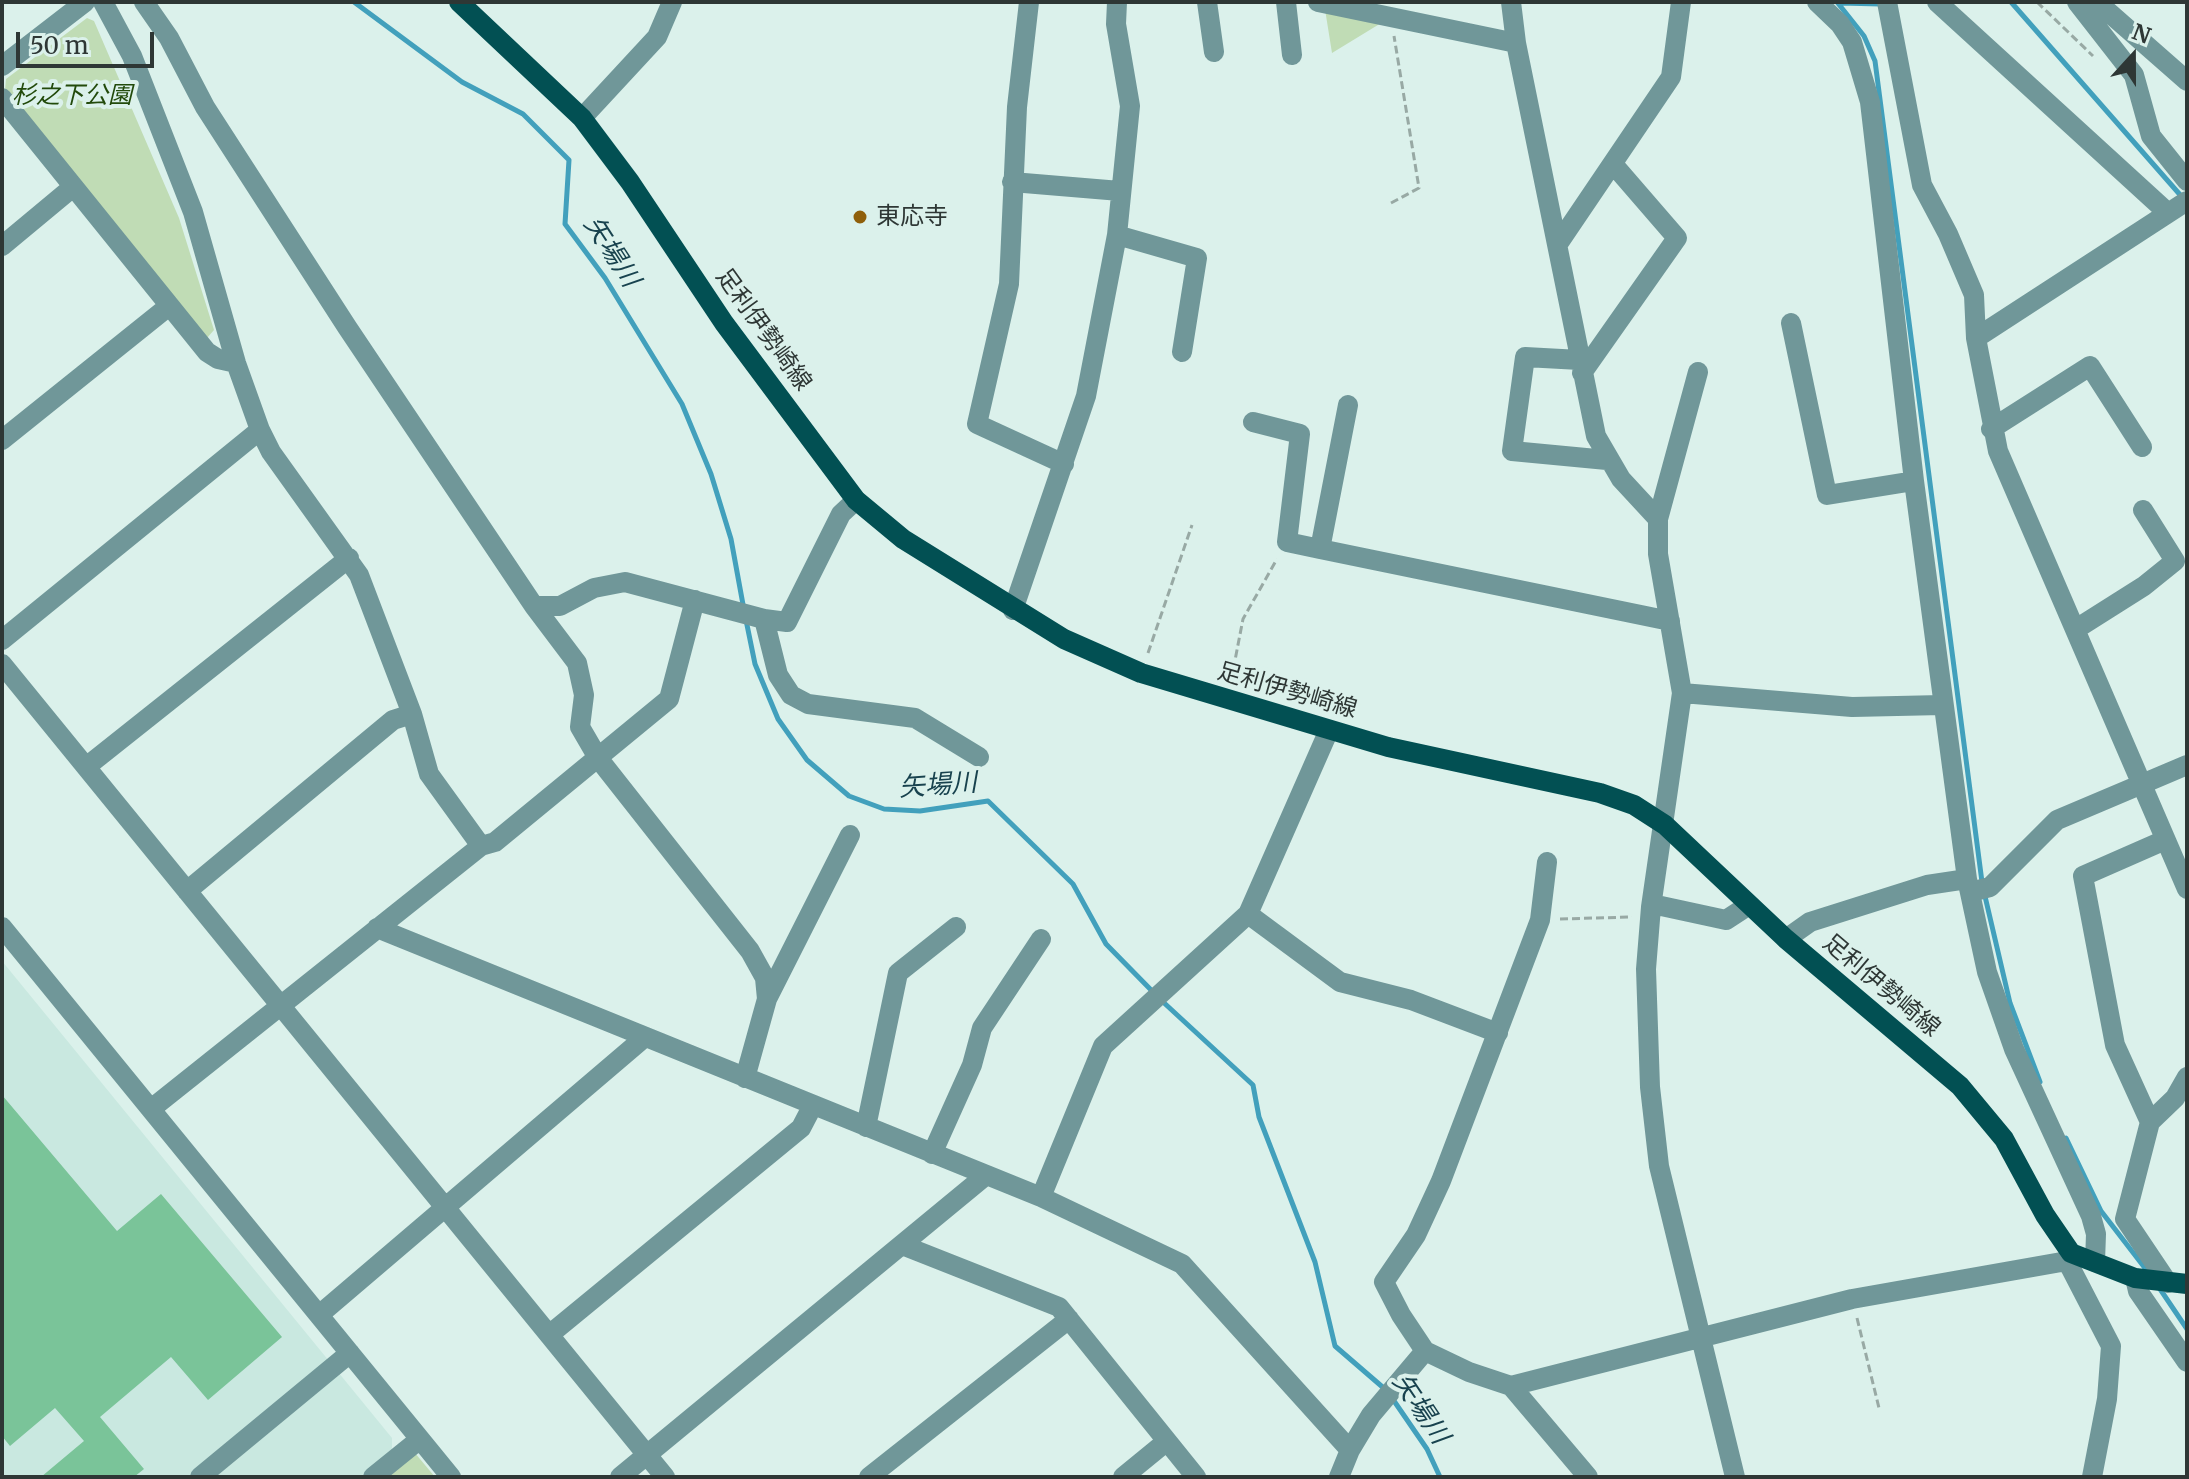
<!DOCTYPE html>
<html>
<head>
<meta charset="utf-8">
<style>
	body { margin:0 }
	#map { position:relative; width:2189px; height:1479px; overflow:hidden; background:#dbf1eb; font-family:Merriweather,serif }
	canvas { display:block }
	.frame { position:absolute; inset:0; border:4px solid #2e3735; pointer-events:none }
	.north { position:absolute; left:2093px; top:16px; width:80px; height:80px; -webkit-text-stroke:6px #dbf1eb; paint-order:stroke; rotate:21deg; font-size:22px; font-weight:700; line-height:32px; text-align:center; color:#2e3735 }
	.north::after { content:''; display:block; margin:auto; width:28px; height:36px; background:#2e3735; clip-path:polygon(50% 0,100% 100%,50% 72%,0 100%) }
	.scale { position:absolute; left:16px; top:32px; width:138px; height:36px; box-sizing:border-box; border:4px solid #2e3735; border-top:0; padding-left:10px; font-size:24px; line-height:28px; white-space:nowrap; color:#2e3735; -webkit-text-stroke:6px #dbf1eb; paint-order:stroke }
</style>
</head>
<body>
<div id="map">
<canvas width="2189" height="1479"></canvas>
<div class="frame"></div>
<div class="north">N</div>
<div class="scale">50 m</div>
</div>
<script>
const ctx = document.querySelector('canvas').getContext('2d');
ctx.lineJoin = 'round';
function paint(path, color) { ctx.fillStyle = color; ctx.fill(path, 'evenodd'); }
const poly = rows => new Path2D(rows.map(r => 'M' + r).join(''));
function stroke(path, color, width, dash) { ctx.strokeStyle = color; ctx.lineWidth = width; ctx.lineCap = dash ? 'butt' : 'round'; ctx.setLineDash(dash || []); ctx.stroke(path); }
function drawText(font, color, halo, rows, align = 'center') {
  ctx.font = font + ' Merriweather,"Noto Sans JP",serif'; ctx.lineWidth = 8; ctx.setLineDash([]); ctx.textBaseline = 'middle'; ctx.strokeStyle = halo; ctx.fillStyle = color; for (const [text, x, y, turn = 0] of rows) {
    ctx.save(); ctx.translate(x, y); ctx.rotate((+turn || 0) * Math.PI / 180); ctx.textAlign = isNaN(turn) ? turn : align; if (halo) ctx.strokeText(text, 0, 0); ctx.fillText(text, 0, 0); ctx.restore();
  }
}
const built = poly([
	[2,961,392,1438,392,1452,361,1477,2,1477]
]);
const green = poly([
	[1324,3,1391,17,1332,53],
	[87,18,94,21,179,218,214,330,207,338,5,90,6,79],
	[415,1453,435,1477,386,1477]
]);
const stream = poly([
	[354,2,462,82,523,114,569,160,565,224,605,278,682,404,711,474,731,539,744,610],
	[1837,2,1864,36,1875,61,1982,882],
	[2011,2,2182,197],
	[1840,3,1881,4],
	[746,620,755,664,778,719,807,760,849,796,884,809,920,811,988,801,1073,884,1106,944,1155,994],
	[1984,892,2010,1003,2040,1082],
	[1162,1001,1253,1085,1259,1117,1315,1262,1335,1346,1386,1390],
	[2066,1138,2101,1211,2148,1272],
	[2158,1286,2187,1329],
	[1392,1398,1427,1449,1440,1477]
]);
const building = poly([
	[2,1095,117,1231,161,1194,282,1337,208,1400,171,1357,100,1417,144,1469,134,1477,41,1477,84,1441,55,1408,10,1446,2,1436]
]);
const path = poly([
	[2037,2,2093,56],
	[1391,203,1419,188,1394,36],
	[1148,653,1192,525],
	[1231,681,1243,619,1277,559],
	[1560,919,1632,917],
	[1857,1318,1879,1408]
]);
const minor = poly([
	[103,2,132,56,193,212,236,363,260,430,271,452,359,575,412,714,429,774,481,846],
	[144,2,169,38,205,107,347,327,534,606,577,663,584,695,580,727,598,758,750,951,765,978,767,999,745,1078],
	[1029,2,1017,107,1009,284,977,424,1064,464],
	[1207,2,1214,52],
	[1286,2,1292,55],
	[1318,2,1516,43],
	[1511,2,1516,43,1596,436,1621,479,1658,519,1658,554,1682,693,1651,907,1646,969,1650,1087,1659,1166,1735,1477],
	[1817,2,1840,24,1852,42,1870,102,1914,481,1967,879,1987,972,2014,1049,2091,1216,2096,1234,2095,1262],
	[1887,2,1922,185,1948,234,1974,295,1976,338,1998,451,2187,889],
	[1937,2,2168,213],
	[2077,2,2134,75,2151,136,2187,181],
	[2097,2,2187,81],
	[2,66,85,2],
	[2,98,207,352,218,359,236,363],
	[582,118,657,37,672,2],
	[1012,182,1120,191],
	[1117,235,1197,258,1182,352],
	[1558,244,1671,77,1681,2],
	[2,246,73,187],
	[1791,323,1827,495,1914,481],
	[1976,338,2187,201],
	[1580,360,1525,357,1512,451,1607,460],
	[1582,373,1677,238,1613,164],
	[1348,405,1320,549,1670,621],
	[1253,422,1300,434,1287,542,1320,549],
	[1991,429,2090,366,2142,447],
	[2,440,169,306],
	[1658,519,1698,372],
	[534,606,560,606,594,588,625,582,764,619,787,622,841,514,856,500],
	[1013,610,1086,396,1117,235,1130,106,1116,24,1117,2],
	[764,619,778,675,791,695,808,704,915,718,979,757],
	[2076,629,2144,586,2175,561,2143,510],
	[2,640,260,430],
	[2,664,665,1477],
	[1682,693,1852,707,1942,705],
	[86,767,349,558],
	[1547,862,1540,920,1441,1181,1416,1235,1384,1282,1401,1315,1425,1351,1469,1372,1511,1386,1852,1299,2067,1261],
	[187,891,393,720,412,714],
	[1971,892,1990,887,2057,820,2187,765],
	[1652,904,1726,920,1749,905],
	[1248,914,1340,982,1411,1000,1498,1033],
	[2,927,451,1477],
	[377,928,1041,1197,1182,1264,1350,1450],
	[1786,939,1810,922,1927,885,1967,879],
	[767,999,850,835],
	[151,1109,481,846,495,842,669,699,695,600],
	[2150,1122,2115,1045,2083,876,2165,840],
	[866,1127,898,973,956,927],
	[932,1154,972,1065,982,1028,1041,939],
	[1041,1197,1103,1046,1248,914,1329,730],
	[902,1245,1059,1307,1196,1477],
	[2071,1253,2067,1261,2111,1346,2107,1399,2092,1477],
	[2135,1278,2138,1291,2187,1362],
	[2168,1283,2125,1219,2150,1122,2175,1098,2187,1077],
	[319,1315,645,1037],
	[549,1335,801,1128,813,1105],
	[1511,1386,1588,1477],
	[200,1477,350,1353],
	[373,1477,420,1439],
	[620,1477,985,1176],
	[869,1477,1069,1319],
	[1123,1477,1167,1441],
	[1339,1477,1350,1450,1371,1415,1425,1351]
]);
const major = poly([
	[459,2,582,118,630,182,724,323,856,500,903,539,1064,639,1141,673,1388,747,1600,793,1634,805,1665,825,1786,939,1960,1086,2004,1139,2045,1215,2071,1253,2135,1278,2187,1284]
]);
const markers = [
	[860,217,8,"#8f5f0a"]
];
const parkNames = [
	["杉之下公園",72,96]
];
const poiNames = [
	["東応寺",876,217]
];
const streetNames = [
	["足利伊勢崎線",763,330,54],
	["足利伊勢崎線",1287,691,16],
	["足利伊勢崎線",1881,986,40]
];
const waterNames = [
	["矢場川",611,252,57],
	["矢場川",938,786,-4],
	["矢場川",1420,1409,56]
];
paint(built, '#c9e8e0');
paint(green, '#c0dcb5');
stroke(stream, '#42a0bc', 5);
paint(building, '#7ac499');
stroke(path, '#98a9a4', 3, [8, 4]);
stroke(minor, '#709799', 20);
stroke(major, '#025053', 20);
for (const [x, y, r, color] of markers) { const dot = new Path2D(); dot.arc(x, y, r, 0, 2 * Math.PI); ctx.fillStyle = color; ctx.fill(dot); stroke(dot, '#dbf1eb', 3); }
drawText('italic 24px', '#224a0b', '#dbf1eb', parkNames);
drawText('24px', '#2e3735', '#dbf1eb', poiNames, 'left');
drawText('24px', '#2e3735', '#dbf1eb', streetNames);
drawText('italic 26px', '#18424e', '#dbf1eb', waterNames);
</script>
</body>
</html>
